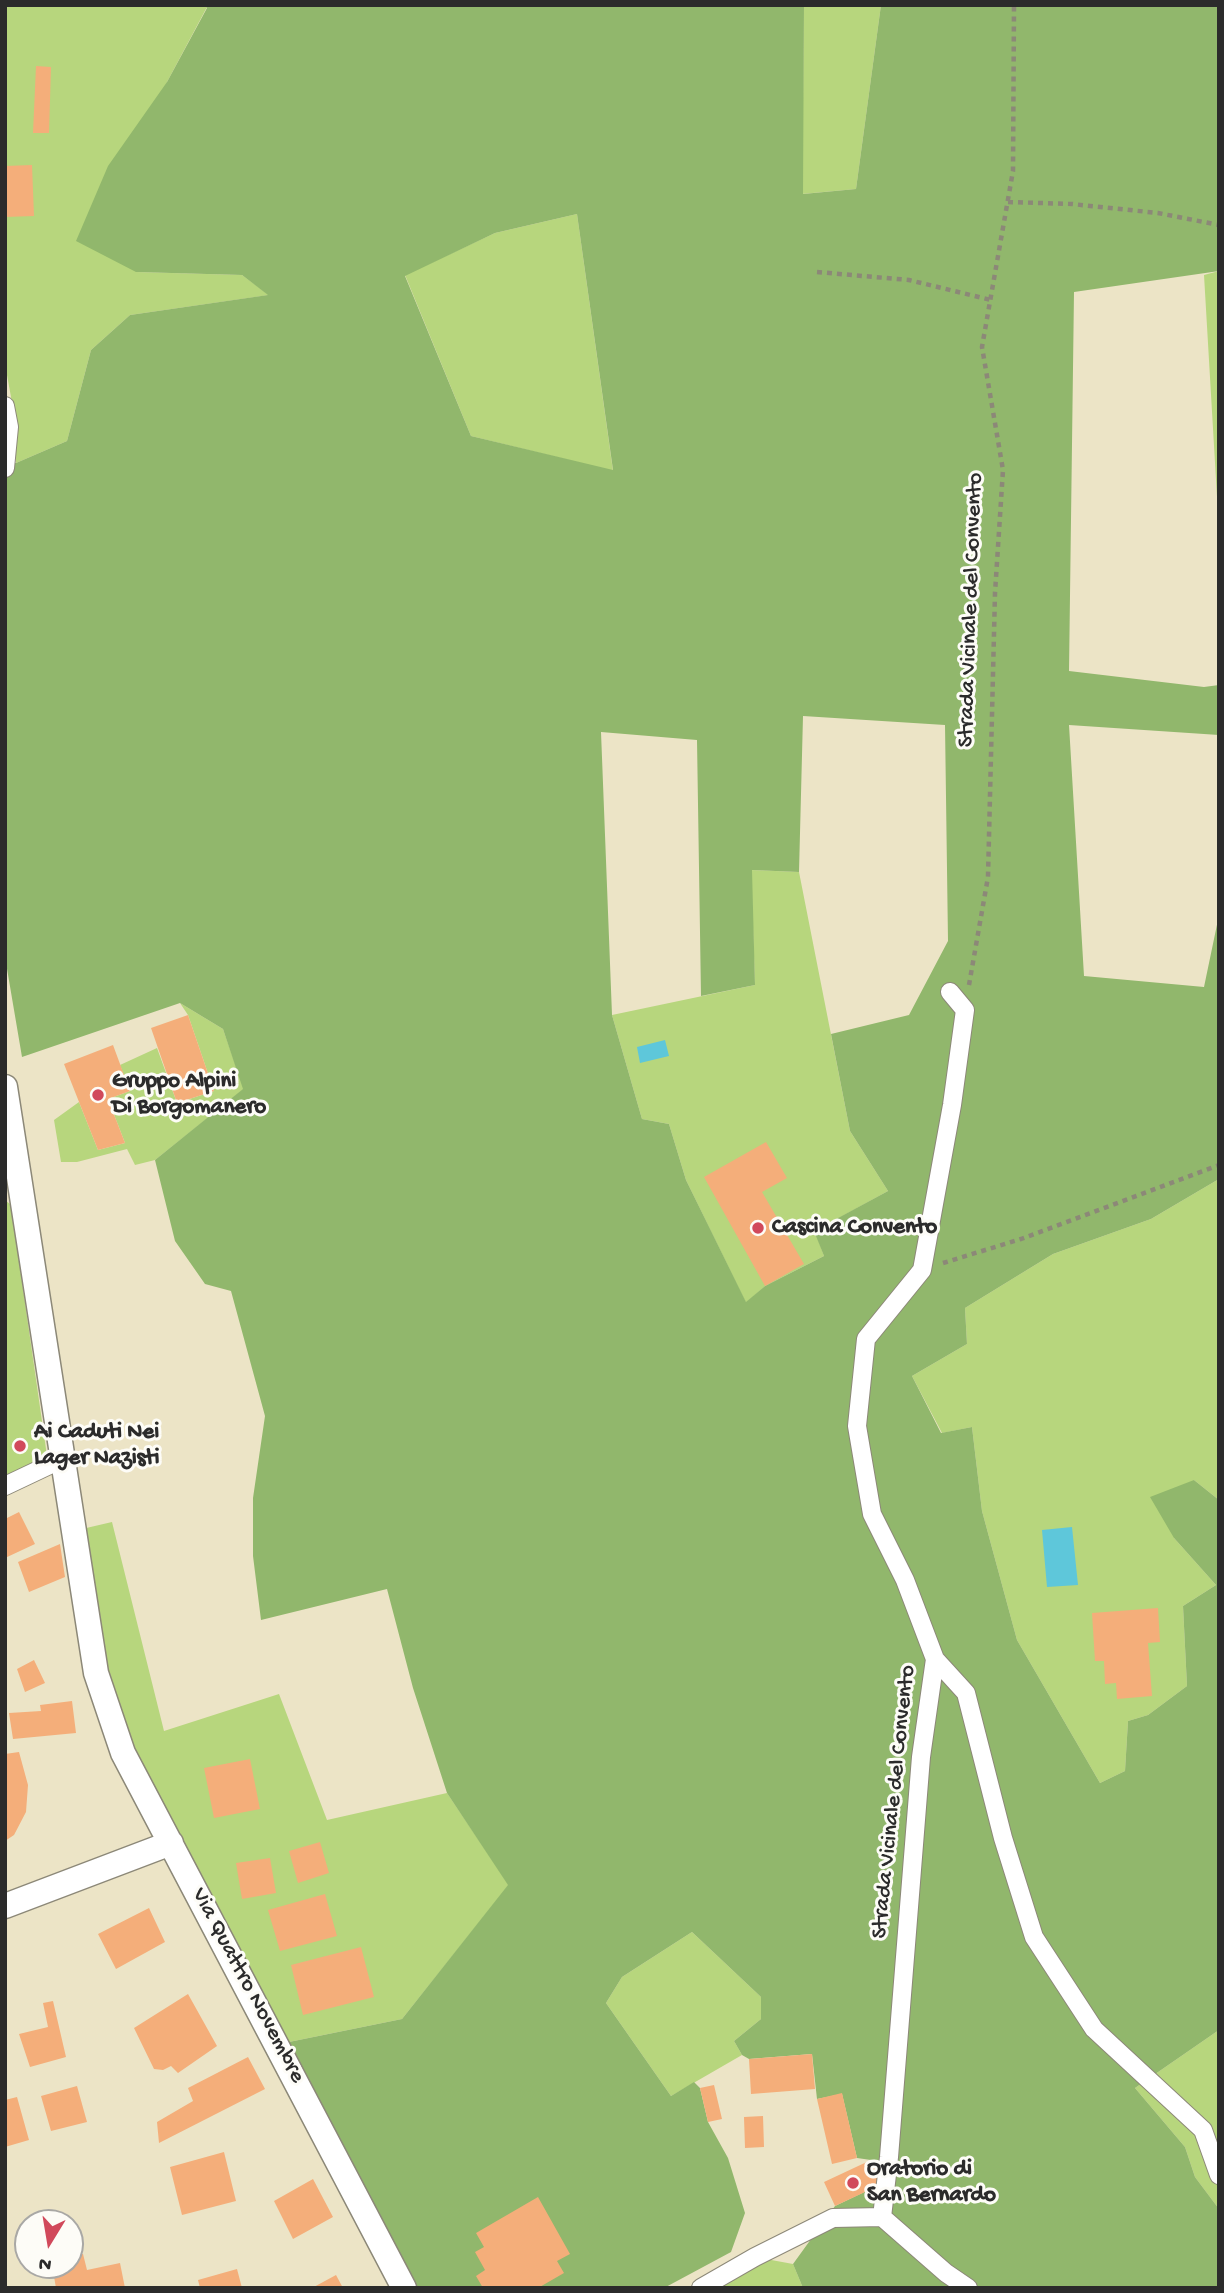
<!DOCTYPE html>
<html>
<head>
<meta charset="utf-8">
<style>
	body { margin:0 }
	#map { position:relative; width:1224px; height:2293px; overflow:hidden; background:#ece4c6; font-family:"Gochi Hand",sans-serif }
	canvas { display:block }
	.frame { position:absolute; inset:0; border:7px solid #2b2b2b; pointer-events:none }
	.north { position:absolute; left:14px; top:2209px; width:70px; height:70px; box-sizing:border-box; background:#fdfcf7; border:2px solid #a9a8a5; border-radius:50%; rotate:191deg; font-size:19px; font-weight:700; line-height:28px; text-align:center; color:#2b2b2b }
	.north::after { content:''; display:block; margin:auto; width:24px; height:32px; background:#d1495b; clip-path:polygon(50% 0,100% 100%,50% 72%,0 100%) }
</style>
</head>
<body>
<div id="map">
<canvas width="1224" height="2293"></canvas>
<div class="frame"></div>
<div class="north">N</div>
</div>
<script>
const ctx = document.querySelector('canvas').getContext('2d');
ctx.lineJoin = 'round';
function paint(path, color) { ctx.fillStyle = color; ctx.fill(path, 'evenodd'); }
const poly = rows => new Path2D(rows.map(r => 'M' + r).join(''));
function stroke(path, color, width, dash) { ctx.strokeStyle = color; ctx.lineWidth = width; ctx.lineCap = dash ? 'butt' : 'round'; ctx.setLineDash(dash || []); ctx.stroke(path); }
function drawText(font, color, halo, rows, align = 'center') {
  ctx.font = font + ' "Gochi Hand",sans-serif'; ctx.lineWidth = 6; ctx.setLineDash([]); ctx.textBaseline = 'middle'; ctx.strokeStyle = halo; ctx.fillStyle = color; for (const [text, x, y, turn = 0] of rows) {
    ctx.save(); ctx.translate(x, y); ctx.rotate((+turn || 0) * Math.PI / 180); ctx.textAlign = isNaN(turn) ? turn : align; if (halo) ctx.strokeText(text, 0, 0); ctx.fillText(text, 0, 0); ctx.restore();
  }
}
const green = poly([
	[5,5,205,5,207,7,167,82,136,272,242,275,269,295,130,315,91,350,67,441,16,463,15,419,5,364],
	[804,5,881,5,856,189,802,194],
	[577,214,613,471,471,436,405,275,495,233],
	[1219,271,1219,531,1204,275],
	[751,870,799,872,850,1131,888,1191,815,1231,824,1256,765,1286,746,1303,686,1180,669,1124,642,1119,612,1015,755,985],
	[180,1003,223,1029,244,1089,155,1160,135,1165,127,1149,77,1162,61,1162,54,1120,79,1102,98,1150,125,1143,108,1099,130,1091,120,1065,157,1048,177,1103,214,1091,188,1015],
	[1219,1179,1219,1500,1194,1480,1174,1538,1216,1585,1183,1606,1187,1686,1148,1715,1128,1721,1125,1771,1100,1783,1017,1640,982,1511,972,1427,942,1433,912,1376,967,1344,965,1308,1053,1254,1151,1219],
	[5,1200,11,1205,47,1456,5,1478],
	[112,1522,164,1731,279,1694,327,1820,447,1793,509,1885,402,2019,289,2042,129,1747,104,1665,82,1529],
	[692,1932,761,1997,761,2019,734,2041,742,2055,671,2096,606,2003,622,1977],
	[1219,2030,1219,2209,1195,2177,1185,2147,1135,2088],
	[755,2257,793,2264,803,2288,694,2288]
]);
const forest = poly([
	[205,5,804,5,803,194,856,189,881,5,1219,5,1219,271,1074,292,1069,671,1204,687,1219,685,1219,735,1069,725,1084,976,1204,987,1219,915,1219,1179,1151,1219,1053,1254,965,1308,967,1344,912,1376,941,1433,972,1427,982,1511,1017,1640,1100,1783,1125,1771,1128,1721,1148,1715,1187,1686,1183,1606,1216,1585,1174,1538,1150,1497,1194,1480,1219,1500,1219,2030,1135,2088,1185,2147,1195,2177,1219,2209,1219,2288,803,2288,793,2264,835,2206,881,2184,871,2160,857,2158,842,2094,817,2099,812,2054,749,2059,742,2055,734,2041,761,2019,761,1997,692,1932,622,1977,606,2003,671,2096,694,2082,700,2088,708,2122,728,2158,745,2213,731,2252,664,2288,416,2288,289,2042,402,2019,508,1885,447,1793,413,1688,387,1589,261,1620,253,1556,253,1498,265,1416,231,1291,205,1284,175,1241,155,1160,243,1089,223,1029,180,1003,22,1057,5,957,5,463,16,463,67,441,91,350,130,315,268,295,242,275,136,272,76,241,108,166,167,82,207,8],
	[577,214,613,470,471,436,405,276,495,233],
	[803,716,945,725,948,941,909,1015,831,1034,850,1131,888,1191,814,1231,824,1256,765,1286,746,1302,686,1180,669,1124,642,1119,612,1015,601,732,697,740,701,996,755,985,752,870,799,872]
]);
const water = poly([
	[665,1040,669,1056,640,1063,637,1047],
	[1072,1527,1078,1585,1047,1587,1042,1530]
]);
const building = poly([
	[36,66,51,67,49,133,33,133],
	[32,165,34,216,5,217,5,166],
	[188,1015,214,1091,177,1103,151,1028],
	[113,1045,130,1091,108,1099,125,1143,98,1150,64,1064],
	[766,1142,787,1178,762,1192,804,1264,765,1286,704,1177],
	[19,1512,35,1544,5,1558,5,1519],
	[60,1544,65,1577,29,1592,18,1562],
	[1158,1608,1160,1642,1148,1643,1152,1696,1117,1699,1116,1683,1105,1684,1104,1661,1095,1661,1092,1613],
	[34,1660,45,1683,25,1692,17,1669],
	[72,1701,76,1733,13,1739,9,1713,41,1711,40,1705],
	[19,1752,28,1785,26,1812,14,1835,5,1841,5,1754],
	[250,1759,260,1809,214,1818,204,1768],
	[320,1842,329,1873,298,1883,289,1851],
	[270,1858,276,1893,242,1899,236,1863],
	[325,1894,337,1936,280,1951,268,1910],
	[149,1908,165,1942,116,1969,98,1934],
	[361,1947,374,1997,303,2015,291,1965],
	[188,1994,217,2046,178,2073,171,2066,163,2070,154,2069,134,2028],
	[53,2001,66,2057,30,2067,19,2034,48,2027,43,2003],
	[812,2054,815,2089,751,2094,749,2059],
	[248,2057,265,2089,159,2143,157,2122,193,2101,188,2088],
	[714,2085,722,2119,708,2122,700,2088],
	[77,2086,87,2122,51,2131,41,2096],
	[842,2093,857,2158,832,2164,817,2099],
	[17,2097,29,2140,5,2147,5,2100],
	[763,2116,764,2147,745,2148,744,2117],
	[224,2152,236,2201,182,2215,170,2167],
	[871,2160,882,2184,835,2206,824,2182],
	[313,2179,333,2217,293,2239,274,2201],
	[538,2197,570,2254,557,2261,564,2273,538,2288,511,2288,509,2286,483,2288,476,2276,485,2270,475,2252,484,2247,476,2233],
	[83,2254,87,2270,120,2263,125,2288,56,2288,52,2265,70,2265,70,2255],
	[237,2269,242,2288,200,2288,198,2280],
	[336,2275,343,2288,312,2288]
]);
const path = poly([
	[1008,202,1072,204,1158,213,1219,225],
	[817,272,909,280,991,300],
	[969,985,988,877,995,593,1003,470,982,347,1013,171,1014,5],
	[943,1263,1021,1239,1219,1165]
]);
const street = poly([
	[5,406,9,427,5,468],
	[5,1486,62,1459],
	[935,1659,966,1693,1003,1838,1034,1937,1094,2029,1203,2130,1219,2175],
	[882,2217,889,2157,921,1757,935,1659,905,1580,872,1514,857,1426,866,1339,922,1270,952,1105,965,1010,950,992],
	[882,2217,946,2273,968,2288],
	[701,2288,755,2257,833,2218,882,2217]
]);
const secondary = poly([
	[5,1087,96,1673,123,1753,404,2288],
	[5,1906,171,1843]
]);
const markers = [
	[98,1095,7,"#d1495b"],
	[758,1228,7,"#d1495b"],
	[20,1446,7,"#d1495b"],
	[853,2183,7,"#d1495b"]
];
const streetNames = [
	["Strada Vicinale del Convento",972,610,-88],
	["Strada Vicinale del Convento",895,1802,-84],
	["Via Quattro Novembre",247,1986,62]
];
const poiNames = [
	["Gruppo Alpini",112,1082],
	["Di Borgomanero",112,1108],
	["Cascina Convento",772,1228],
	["Ai Caduti Nei",34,1433],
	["Lager Nazisti",34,1459],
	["Oratorio di",867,2170],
	["San Bernardo",867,2196]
];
paint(green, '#b7d67d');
paint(forest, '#91b76c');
paint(water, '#5ec7da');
paint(building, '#f4ae7a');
stroke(street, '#8c8878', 20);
stroke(secondary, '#8c8878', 27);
stroke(path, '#8c8878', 4.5, [5, 5]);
stroke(street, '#fff', 18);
stroke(secondary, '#fff', 24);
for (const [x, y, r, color] of markers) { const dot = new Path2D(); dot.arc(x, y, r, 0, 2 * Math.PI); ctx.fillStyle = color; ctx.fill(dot); stroke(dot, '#fdfcf7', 2.5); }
drawText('23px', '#2b2b2b', '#fdfcf7', streetNames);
drawText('bold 23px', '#2b2b2b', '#fdfcf7', poiNames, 'left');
</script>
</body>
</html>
